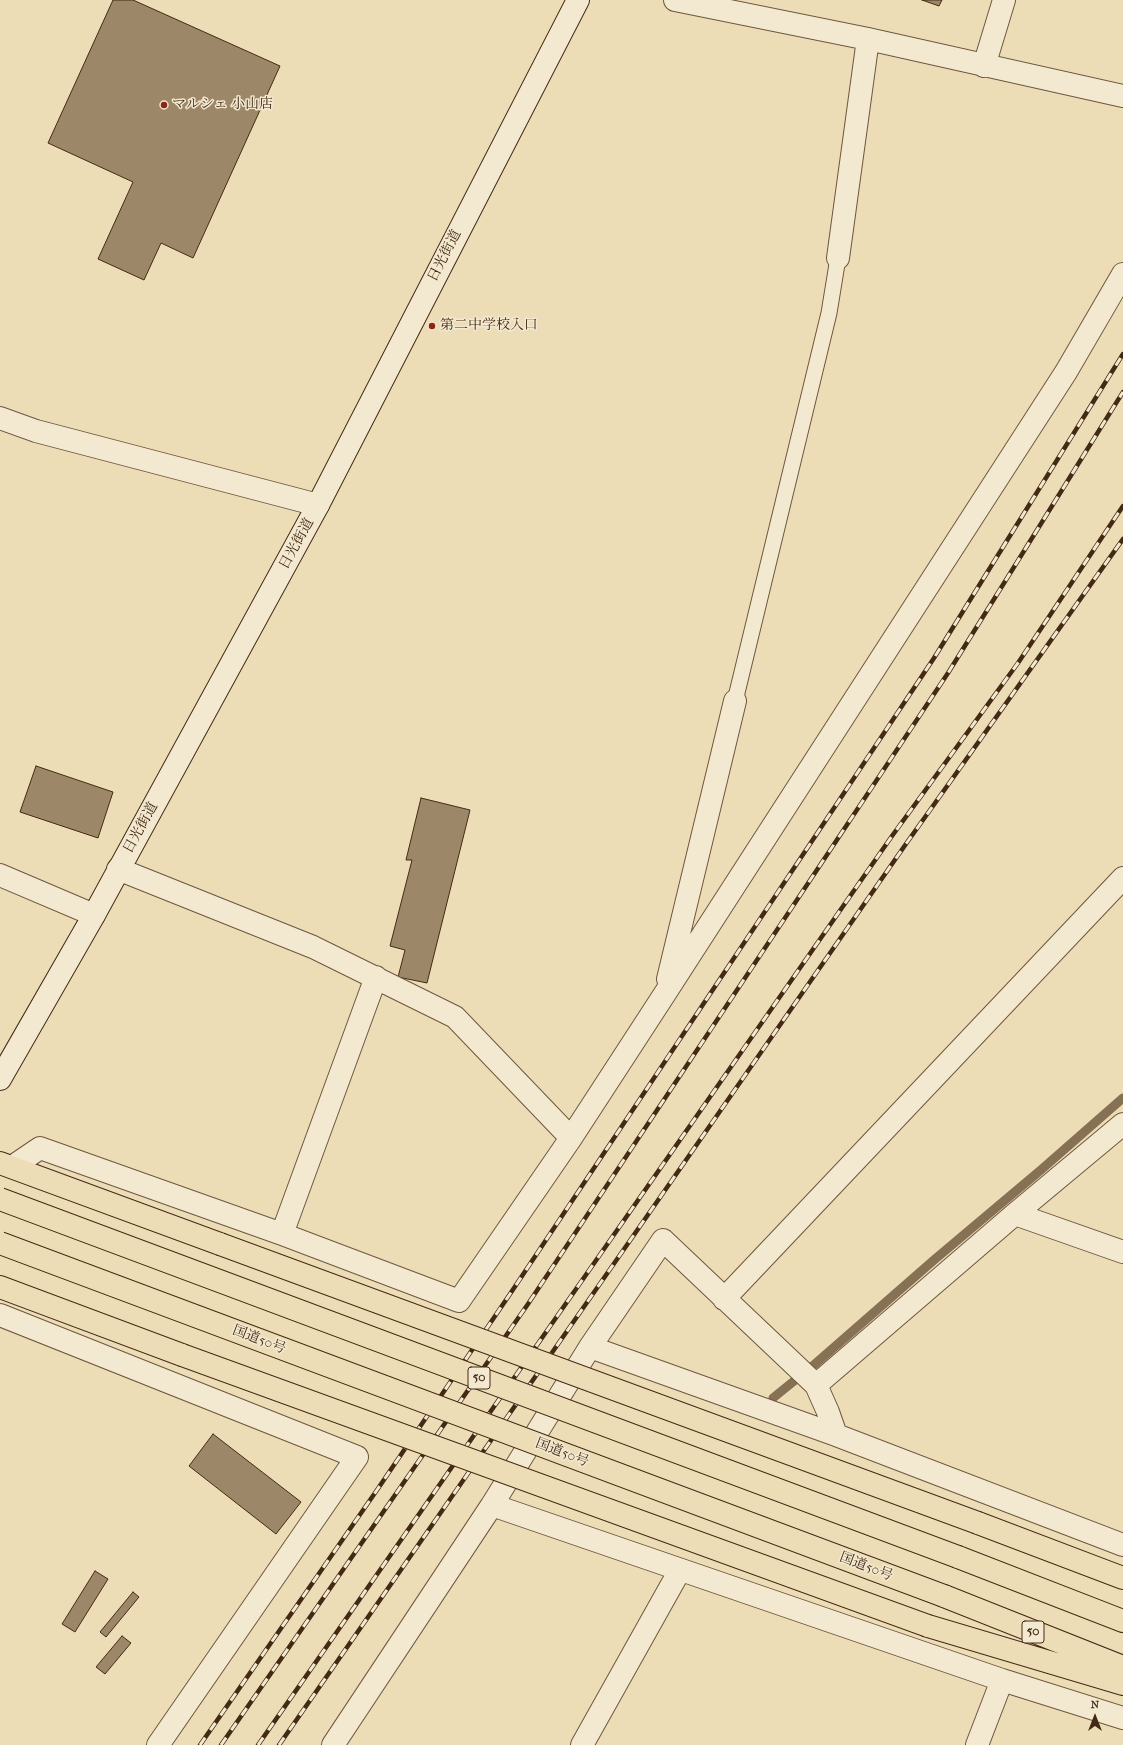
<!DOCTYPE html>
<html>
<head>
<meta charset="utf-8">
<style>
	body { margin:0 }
	#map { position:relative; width:1123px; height:1745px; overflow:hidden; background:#edddb7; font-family:"IM FELL French Canon",serif }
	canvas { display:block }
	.north { position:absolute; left:1075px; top:1697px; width:40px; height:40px; -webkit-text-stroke:3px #f3e9d0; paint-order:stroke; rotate:0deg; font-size:11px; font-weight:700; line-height:16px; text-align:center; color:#442a15 }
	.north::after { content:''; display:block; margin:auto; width:14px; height:18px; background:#442a15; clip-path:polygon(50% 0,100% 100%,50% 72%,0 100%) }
</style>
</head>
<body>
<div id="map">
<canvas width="1123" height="1745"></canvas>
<div class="north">N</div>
</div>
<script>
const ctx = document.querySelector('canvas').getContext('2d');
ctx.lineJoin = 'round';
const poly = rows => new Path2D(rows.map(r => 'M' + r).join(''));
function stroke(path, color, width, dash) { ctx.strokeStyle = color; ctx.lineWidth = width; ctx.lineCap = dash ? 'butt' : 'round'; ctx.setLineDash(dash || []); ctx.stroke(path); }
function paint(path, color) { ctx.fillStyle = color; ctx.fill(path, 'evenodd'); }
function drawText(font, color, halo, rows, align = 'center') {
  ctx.font = font + ' "IM FELL French Canon","Noto Serif JP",serif'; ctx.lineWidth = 3; ctx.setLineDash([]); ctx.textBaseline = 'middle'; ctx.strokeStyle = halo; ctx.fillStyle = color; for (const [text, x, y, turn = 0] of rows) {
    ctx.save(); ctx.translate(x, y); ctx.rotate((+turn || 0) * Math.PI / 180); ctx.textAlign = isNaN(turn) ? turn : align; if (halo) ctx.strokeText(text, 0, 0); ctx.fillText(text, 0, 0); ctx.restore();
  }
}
const stream = poly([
	[773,1398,815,1364,934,1260,1042,1169,1123,1098]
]);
const building = poly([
	[113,0,133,0,280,66,193,258,161,243,144,280,98,259,133,182,48,143,113,0],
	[922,0,942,0,939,6,922,0],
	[36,766,113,792,98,838,20,812,36,766],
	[421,798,470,810,427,983,398,977,405,950,390,946,412,860,406,860,421,798],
	[213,1434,301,1502,276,1534,189,1466,213,1434],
	[95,1571,108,1579,75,1632,62,1624,95,1571],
	[133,1592,139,1597,106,1637,100,1632,133,1592],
	[122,1636,131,1643,105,1674,96,1667,122,1636]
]);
const service = poly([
	[735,701,829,313,838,258]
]);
const minor = poly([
	[675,0,868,39,1123,96],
	[984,66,1004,0],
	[838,258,868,39],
	[0,418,36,431,318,505],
	[118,869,313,947,455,1017,571,1138],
	[0,875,94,915],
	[668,979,735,701],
	[12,1167,40,1148,282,1234,459,1301,571,1138,664,995,1066,372,1123,274],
	[1015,1214,1123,1252],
	[282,1234,376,977],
	[724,1299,1123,878],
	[0,1315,357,1457,158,1745],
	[590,1347,836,1435,1123,1545],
	[816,1385,1015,1214,1123,1124],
	[492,1505,1002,1680,1123,1718],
	[333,1745,492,1505,590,1347,663,1240,816,1385,828,1412,836,1435],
	[582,1745,680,1570],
	[977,1745,1002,1680]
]);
const secondary = poly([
	[0,1079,94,915,318,505,578,0]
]);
const trunk = poly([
	[0,1163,220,1244],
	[0,1287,182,1355],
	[978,1523,1123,1578],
	[958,1557,1123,1621],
	[944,1596,1123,1667],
	[928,1626,1123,1684]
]);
const rail = poly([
	[200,1745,377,1490,510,1294,934,658,1123,354],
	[221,1745,528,1304,948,673,1123,392],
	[258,1745,892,836,1018,663,1123,506],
	[279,1745,908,841,1123,539]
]);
const trunkBridge = poly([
	[0,1199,958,1557],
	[0,1243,944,1596],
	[220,1244,978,1523],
	[182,1355,928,1626]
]);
const markers = [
	[164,105,4,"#8f2418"],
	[432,326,4,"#8f2418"]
];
const shields = [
	[479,1378,22],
	[1033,1632,22]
];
const shieldNames = [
	["50",479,1378],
	["50",1033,1632]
];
const poiNames = [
	["マルシェ 小山店",172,105],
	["第二中学校入口",440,326]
];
const streetNames = [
	["日光街道",445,256,-63],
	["日光街道",297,544,-61],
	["日光街道",141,828,-61],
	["国道50号",259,1340,21],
	["国道50号",562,1453,21],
	["国道50号",866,1567,21]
];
stroke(stream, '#877155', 9);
paint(building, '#9c8769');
stroke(building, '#442a15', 1);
stroke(service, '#6e573e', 17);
stroke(minor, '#6e573e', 24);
stroke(secondary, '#442a15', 24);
stroke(trunk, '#442a15', 24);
stroke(service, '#f3e9d0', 15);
stroke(minor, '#f3e9d0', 22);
stroke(secondary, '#f3e9d0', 22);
stroke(trunk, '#edddb7', 22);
stroke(rail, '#442a15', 4.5);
stroke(rail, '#f3e9d0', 3, [9]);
stroke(trunkBridge, '#442a15', 24, []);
stroke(trunkBridge, '#edddb7', 22);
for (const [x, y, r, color] of markers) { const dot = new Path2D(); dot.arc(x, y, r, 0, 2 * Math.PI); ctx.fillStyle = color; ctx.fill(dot); stroke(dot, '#f3e9d0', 1.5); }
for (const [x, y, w] of shields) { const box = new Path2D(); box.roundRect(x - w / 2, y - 11, w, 22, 3); ctx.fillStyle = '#f3e9d0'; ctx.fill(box); stroke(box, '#442a15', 1); }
drawText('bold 13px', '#442a15', null, shieldNames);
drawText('14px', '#442a15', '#f3e9d0', poiNames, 'left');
drawText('14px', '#442a15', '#f3e9d0', streetNames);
</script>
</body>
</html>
